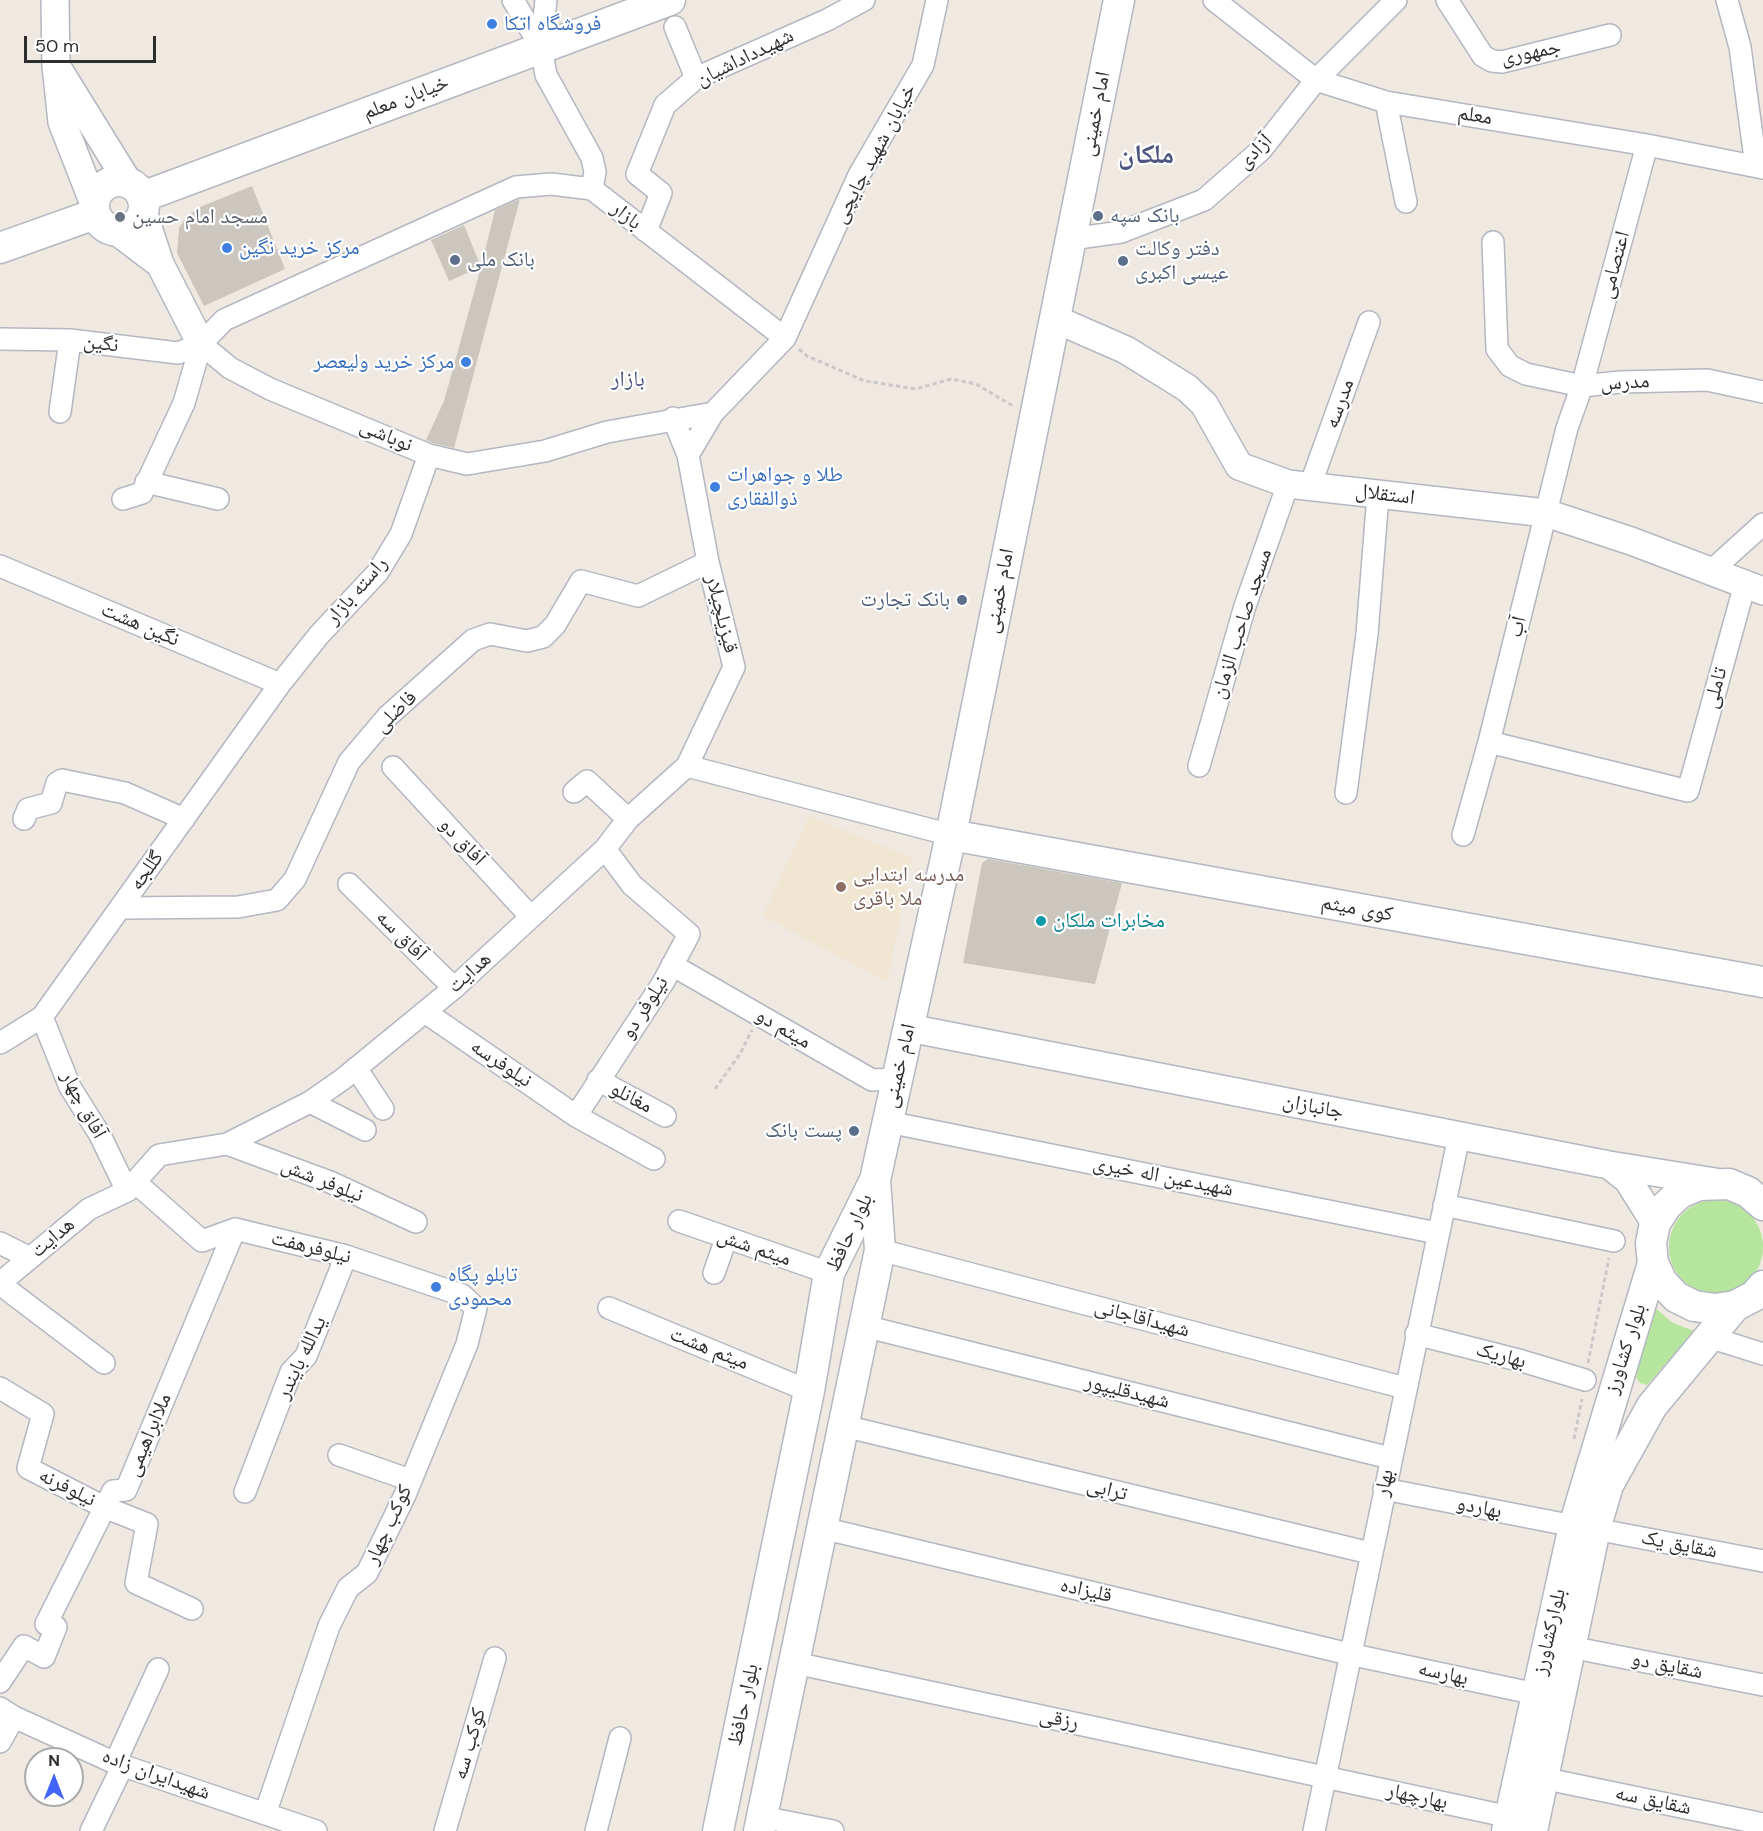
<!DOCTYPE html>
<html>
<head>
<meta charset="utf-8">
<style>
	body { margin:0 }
	#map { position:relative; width:1763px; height:1831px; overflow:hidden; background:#efe9e1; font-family:"DM Sans",sans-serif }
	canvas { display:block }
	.north { position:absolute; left:24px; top:1747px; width:60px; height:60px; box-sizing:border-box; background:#fff; border:2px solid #ababab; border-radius:50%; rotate:0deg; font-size:16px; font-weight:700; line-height:24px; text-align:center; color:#2e2e2e }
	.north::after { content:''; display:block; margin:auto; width:21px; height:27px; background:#4264fb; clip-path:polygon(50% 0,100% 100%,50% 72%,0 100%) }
	.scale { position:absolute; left:24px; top:36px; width:132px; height:27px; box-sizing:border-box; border:3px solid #2e2e2e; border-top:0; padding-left:8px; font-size:18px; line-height:21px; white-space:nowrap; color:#2e2e2e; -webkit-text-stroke:4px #fff; paint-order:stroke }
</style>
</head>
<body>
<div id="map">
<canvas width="1763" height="1831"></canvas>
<div class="north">N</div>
<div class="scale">50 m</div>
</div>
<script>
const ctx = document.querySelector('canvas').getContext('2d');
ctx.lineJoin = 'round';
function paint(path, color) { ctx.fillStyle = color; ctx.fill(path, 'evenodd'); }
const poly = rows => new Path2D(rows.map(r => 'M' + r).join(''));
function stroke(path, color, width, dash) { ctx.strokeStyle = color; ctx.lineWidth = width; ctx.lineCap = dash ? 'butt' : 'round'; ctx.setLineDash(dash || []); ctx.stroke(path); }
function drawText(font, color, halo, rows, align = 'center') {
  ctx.font = font + ' "DM Sans","Noto Naskh Arabic",sans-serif'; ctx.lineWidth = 4.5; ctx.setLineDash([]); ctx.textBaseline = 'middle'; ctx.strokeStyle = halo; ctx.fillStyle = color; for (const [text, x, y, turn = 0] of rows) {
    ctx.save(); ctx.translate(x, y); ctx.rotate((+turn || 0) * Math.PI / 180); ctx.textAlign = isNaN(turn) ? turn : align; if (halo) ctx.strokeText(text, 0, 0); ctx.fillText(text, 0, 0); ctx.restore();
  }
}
const education = poly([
	[809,816,912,858,887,982,763,916]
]);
const green = poly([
	'1669 1247a47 47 0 1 1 94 0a47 47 0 1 1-94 0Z',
	[1653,1306,1673,1323,1694,1331,1647,1385,1640,1383,1636,1377]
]);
const building = poly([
	[252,186,285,269,204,306,177,253,179,228,186,217,200,207],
	[520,199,454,448,433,443,426,440,444,401,481,267,449,281,431,240,464,225,481,267,495,210],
	[988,859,1122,883,1095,984,963,963,982,863]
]);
const path = poly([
	[799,349,807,356,865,381,916,389,951,379,976,384,1013,406],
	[715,1089,740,1054,752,1030],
	[1588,1363,1609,1258],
	[1574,1439,1582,1399]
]);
const minor = poly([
	[513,0,541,47],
	[546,0,541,47,546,75,592,158,595,172,592,189],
	[1214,0,1316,80,1386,102,1647,145,1763,168],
	[1447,0,1483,56,1492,61,1502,62,1610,35],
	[1727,0,1740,47,1756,166],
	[675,27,696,78],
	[1386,102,1406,202],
	[646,231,661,193,637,174,665,105,696,78,827,20,864,0],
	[1071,239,1121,232,1204,200,1261,150,1316,80,1396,0],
	[1493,242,1497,349,1510,366,1526,374,1582,386,1647,145],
	[0,339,70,340,178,353,201,344,224,320,516,187,551,184,592,189,785,338],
	[201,344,230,368,270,389,429,455,467,464,545,451,607,432,713,413],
	[60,412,70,340],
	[673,418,688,455,713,413,785,338,859,175,923,65,937,0],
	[146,482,218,499],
	[1310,486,1369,322],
	[123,499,142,493,184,403,201,344],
	[0,566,280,684],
	[1710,572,1763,524],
	[1745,584,1688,791,1489,742,1567,428,1582,386,1620,382,1707,380,1763,392],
	[687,766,734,667,708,562,688,455],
	[1199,766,1245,606,1288,484],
	[393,767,531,917],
	[574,792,587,781,628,819],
	[1346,793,1367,634,1378,495],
	[24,819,28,809,51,803,57,783,62,780,125,793,184,819],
	[1463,835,1489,742],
	[349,884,454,988],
	[120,908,238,907,277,900,295,879,349,762,388,716,473,640,490,634,527,641,543,637,555,625,581,581,638,596,708,562],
	[672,965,872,1080,897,1079],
	[425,1012,576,1116,654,1159],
	[42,1017,70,1087,100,1135,127,1191],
	[0,1043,42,1017,280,684,319,635,378,572,401,534,429,455],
	[356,1068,383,1109],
	[598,1080,665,1116],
	[310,1102,365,1130],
	[576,1116,664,981,689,934,632,885,605,849],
	[888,1122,1437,1233],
	[227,1144,330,1182,416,1222],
	[135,1182,202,1241,235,1229,346,1256,462,1295,476,1308,467,1344,405,1495,367,1573,348,1588,329,1626,265,1814],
	[1444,1205,1614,1241],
	[679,1221,829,1273],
	[0,1243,30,1258],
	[880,1250,1405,1388],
	[714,1273,726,1239],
	[0,1283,89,1209,127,1191,159,1155,227,1144,310,1102,343,1079,454,988,605,849,628,819,687,766,951,835],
	[0,1284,104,1363],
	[609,1308,809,1391],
	[864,1326,1390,1458],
	[1416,1334,1522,1361,1585,1380],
	[1709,1337,1763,1354],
	[0,1388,43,1414,28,1468,104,1507,147,1524,136,1583,192,1609],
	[844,1426,1370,1553],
	[339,1455,410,1480],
	[1384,1489,1574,1526],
	[245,1492,291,1372,306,1356,346,1256],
	[822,1528,1349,1654,1536,1694],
	[1595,1529,1763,1561],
	[1570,1647,1763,1685],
	[795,1663,1510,1817],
	[0,1682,24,1646,44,1657,56,1627,46,1624,113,1491,126,1490,235,1229],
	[0,1708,14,1717,115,1763,316,1831],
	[0,1742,14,1717],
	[115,1763,158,1669],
	[1542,1778,1763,1824],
	[762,1817,833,1831],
	[91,1831,123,1765],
	[445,1831,495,1658],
	[596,1831,620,1738],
	[1314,1831,1459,1136]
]);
const tertiary = poly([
	[55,0,56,66,62,122,94,204],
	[60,72,128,182],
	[143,212,160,264,201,344],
	[115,230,160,264],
	[1055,319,1126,350,1187,388,1204,404,1239,466,1288,484,1546,513,1631,541,1763,591],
	[909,1028,1609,1165,1715,1182],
	[1609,1165,1628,1180,1655,1223]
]);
const secondary = poly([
	'94 206a25 25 0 1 1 50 0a25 25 0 1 1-50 0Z',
	[142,197,670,0],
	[0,248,95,214],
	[951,835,1763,982],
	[1763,1205,1748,1192,1729,1184,1699,1185,1680,1193,1666,1206,1655,1223,1651,1243,1653,1263,1662,1282,1676,1297,1694,1306,1715,1309,1735,1306,1754,1296,1763,1286],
	[718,1831,809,1391,829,1273,875,1180,951,835,1119,0],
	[759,1831,880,1250,875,1180],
	[1507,1831,1574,1526,1653,1263],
	[1532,1831,1595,1529,1608,1485,1652,1406,1735,1306]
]);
const markers = [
	[492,24,6,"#3f7fe0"],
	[1098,216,6,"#5c6f8a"],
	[120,217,6,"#6b7280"],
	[227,248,6,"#3f7fe0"],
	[455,260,6,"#5c6f8a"],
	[1123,261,6,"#5c6f8a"],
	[466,362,6,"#3f7fe0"],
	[715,487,6,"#3f7fe0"],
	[962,600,6,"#5c6f8a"],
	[841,887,6,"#8d6e63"],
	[1041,921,6,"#0f9aa8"],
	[854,1131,6,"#5c6f8a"],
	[436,1287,6,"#3f7fe0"]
];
const shopNames = [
	["فروشگاه اتکا",504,24],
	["مرکز خرید نگین",239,248],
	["مرکز خرید ولیعصر",454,362,"right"],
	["طلا و جواهرات",727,475],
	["ذوالفقاری",727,499],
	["تابلو پگاه",448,1275],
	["محمودی",448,1299]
];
const streetNames = [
	["جمهوری",1531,53,-11],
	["شهیدداداشیان",745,58,-26],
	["خیابان معلم",406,98,-21],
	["امام خمینی",1096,114,-79],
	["معلم",1475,116,9],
	["آزادی",1255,152,-45],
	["خیابان شهید چایچی",875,154,-62],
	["بازار",626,216,38],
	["اعتصامی",1615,265,-75],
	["نگین",101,344,7],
	["مدرس",1625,383,-3],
	["مدرسه",1340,404,-70],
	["نوباشی",386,436,23],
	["استقلال",1385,495,7],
	["راسته بازار",357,591,-49],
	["امام خمینی",1000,591,-79],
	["قیزیلچیلار",721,614,76],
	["مسجد صاحب الزمان",1242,624,-72],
	["نگین هشت",140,625,23],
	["آب",1518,627,-76],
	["تاملی",1716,688,-75],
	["فاضلی",396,712,-44],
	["آفاق دو",462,842,47],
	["گللجه",147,871,-54],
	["کوی میثم",1357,909,10],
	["آفاق سه",401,936,45],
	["هدایت",470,973,-42],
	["نیلوفر دو",645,1008,-57],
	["میثم دو",783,1029,30],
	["نیلوفرسه",501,1064,34],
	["امام خمینی",900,1066,-77],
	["مغانلو",631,1098,28],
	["آفاق چهار",83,1105,62],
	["جانبازان",1313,1107,11],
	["شهیدعین اله خیری",1163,1177,11],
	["نیلوفر شش",322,1181,22],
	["بلوار حافظ",850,1233,-65],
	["هدایت",53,1238,-40],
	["نیلوفرهفت",311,1248,14],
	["میثم شش",754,1248,19],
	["شهیدآقاجانی",1142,1319,15],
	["میثم هشت",709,1349,22],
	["بلوار کشاورز",1626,1349,-72],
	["بهاریک",1501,1356,15],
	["یدالله بایندر",302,1358,-64],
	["شهیدقلیپور",1127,1392,14],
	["ملاابراهیمی",149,1435,-67],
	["بهار",1385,1483,-78],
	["نیلوفرنه",67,1488,27],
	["ترابی",1107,1490,14],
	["بهاردو",1479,1508,11],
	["کوکب چهار",389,1525,-65],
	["شقایق یک",1679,1545,11],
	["قلیزاده",1086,1591,13],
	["بلوارکشاورز",1550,1632,-77],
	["شقایق دو",1667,1666,11],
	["بهارسه",1443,1674,12],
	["بلوار حافظ",744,1705,-78],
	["رزقی",1059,1720,12],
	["کوکب سه",470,1744,-74],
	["شهیدایران زاده",156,1775,20],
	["بهارچهار",1417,1797,12],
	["شقایق سه",1653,1801,12]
];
const serviceNames = [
	["بانک سپه",1110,216],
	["دفتر وکالت",1135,249],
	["عیسی اکبری",1135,273],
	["بانک ملی",467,260],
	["بانک تجارت",950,600,"right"],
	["پست بانک",842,1131,"right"]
];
const worshipNames = [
	["مسجد امام حسین",132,217]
];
const educationNames = [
	["مدرسه ابتدایی",853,875],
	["ملا باقری",853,899]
];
const cultureNames = [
	["مخابرات ملکان",1053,921]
];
const neighbourhoodNames = [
	["بازار",628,380]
];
const districtNames = [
	["ملکان",1146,156]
];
paint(education, '#f0e6d1');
paint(green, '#b6e59e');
paint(building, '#cbc7bf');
stroke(minor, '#b4b7c1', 24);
stroke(tertiary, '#b4b7c1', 30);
stroke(secondary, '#b4b7c1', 33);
stroke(path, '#c9c9c9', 3, [4.5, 3]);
stroke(minor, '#fff', 21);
stroke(tertiary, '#fff', 27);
stroke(secondary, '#fff', 30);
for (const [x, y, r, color] of markers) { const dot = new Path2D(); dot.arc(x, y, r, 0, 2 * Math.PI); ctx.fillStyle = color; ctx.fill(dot); stroke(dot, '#fff', 2); }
drawText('21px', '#366cbe', '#fff', shopNames, 'left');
drawText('21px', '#2e2e2e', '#fff', streetNames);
drawText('21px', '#4e5e75', '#fff', serviceNames, 'left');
drawText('21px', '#5b616d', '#fff', worshipNames, 'left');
drawText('21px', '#785e54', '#fff', educationNames, 'left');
drawText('21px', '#0d838f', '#fff', cultureNames, 'left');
drawText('22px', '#4d5680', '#fff', neighbourhoodNames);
drawText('bold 27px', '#4d5680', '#fff', districtNames);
</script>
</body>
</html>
